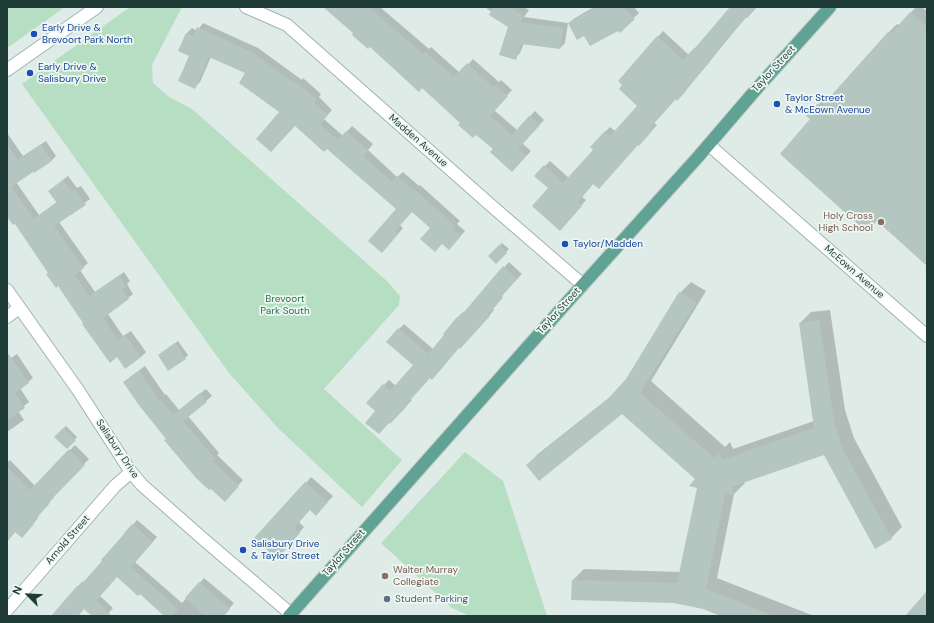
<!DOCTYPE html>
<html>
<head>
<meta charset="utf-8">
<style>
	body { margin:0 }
	#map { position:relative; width:934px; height:623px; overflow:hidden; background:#deebe6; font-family:"DM Sans",sans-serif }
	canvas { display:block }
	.frame { position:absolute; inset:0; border:8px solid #1f3b35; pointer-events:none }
	.north { position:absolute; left:8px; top:575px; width:40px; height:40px; -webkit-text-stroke:3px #eff7f3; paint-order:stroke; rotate:294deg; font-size:11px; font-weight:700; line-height:16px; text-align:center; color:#1f3b35 }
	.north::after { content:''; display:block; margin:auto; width:14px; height:18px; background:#1f3b35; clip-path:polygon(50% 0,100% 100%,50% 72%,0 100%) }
</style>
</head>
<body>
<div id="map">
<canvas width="934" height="623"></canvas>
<div class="frame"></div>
<div class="north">N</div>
</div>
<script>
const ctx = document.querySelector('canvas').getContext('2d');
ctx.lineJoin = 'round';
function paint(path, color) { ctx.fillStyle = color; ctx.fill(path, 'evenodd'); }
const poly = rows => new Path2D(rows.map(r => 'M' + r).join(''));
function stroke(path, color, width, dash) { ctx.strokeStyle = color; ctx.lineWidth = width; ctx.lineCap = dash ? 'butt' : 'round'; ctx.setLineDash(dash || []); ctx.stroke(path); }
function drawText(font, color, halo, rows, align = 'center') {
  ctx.font = font + ' "DM Sans",sans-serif'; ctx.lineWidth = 3.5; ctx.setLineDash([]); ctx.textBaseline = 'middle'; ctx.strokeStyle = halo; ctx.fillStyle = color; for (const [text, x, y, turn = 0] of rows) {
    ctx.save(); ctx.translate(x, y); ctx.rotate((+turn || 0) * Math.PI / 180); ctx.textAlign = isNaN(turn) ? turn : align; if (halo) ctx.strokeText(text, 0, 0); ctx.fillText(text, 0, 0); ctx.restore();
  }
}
const green = poly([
	[7,7,65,7,7,48],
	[130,7,182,7,152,65,153,83,169,97,192,109,388,282,400,296,399,305,324,389,402,460,362,507,278,428,229,373,22,84],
	[465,452,503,481,547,616,470,616,452,608,381,543]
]);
const shadow = poly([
	[329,7,380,7,429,49,431,47,460,73,473,59,499,82,501,80,512,90,494,110,517,130,535,111,544,120,522,143,531,151,517,166,461,123,422,87,355,33],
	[485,7,524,7,529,10,524,17,568,23,565,43,560,48,524,43,520,53,515,58,509,26],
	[594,7,634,7,639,13,620,31,618,29,585,34,569,23,575,18],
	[732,7,757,7,747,18,746,17,683,94,676,98,654,123,657,125,644,139,594,183,582,197,586,200,565,224,549,188,545,166,550,161,569,178,595,150,605,132,610,127,615,131,639,105,619,81,663,31,689,55],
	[916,7,922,7,927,11,927,265,812,119,818,105,826,96,830,99,889,32,897,24,899,25],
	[203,23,258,48,302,80,303,78,321,94,319,97,332,110,324,119,343,136,352,126,373,144,368,150,397,177,403,172,419,186,420,185,460,221,457,224,465,231,454,243,432,228,412,211,400,225,403,228,387,247,397,209,328,148,295,125,281,112,247,73,211,57,200,82,195,87,187,33,192,28,197,31],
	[7,133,23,156,46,141,56,156,51,161,33,170,16,182,39,215,57,202,49,191,68,176,77,188,81,186,90,199,59,222,88,263,80,270,95,292,124,272,130,281,127,284,133,294,108,314,123,336,131,331,146,352,141,357,118,356,84,323,15,223,7,215],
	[502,243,509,249,496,263,489,256],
	[509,262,522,274,501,296,503,297,493,309,494,310,465,343,459,347,430,377,410,399,412,400,395,418,389,422,376,411,384,385,389,380,396,386,414,365,399,329,404,324,433,349,446,335,444,334,458,317,463,312,464,313],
	[691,282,706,291,651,381,725,447,730,442,733,449,814,421,800,323,811,312,830,310,845,410,854,438,902,527,891,538,825,454,744,481,745,483,734,494,717,578,814,616,723,616,703,608,573,580,584,569,681,572,699,487,696,479,622,413,527,465,538,454,615,393,627,380,680,293],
	[178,341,188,355,185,358,159,355],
	[17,354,33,378,20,388,29,402,18,411,24,420,7,432,7,361],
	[145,366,165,395,166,394,179,410,206,389,212,396,188,416,219,453,217,455,243,480,230,495,167,438,125,382,130,377],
	[66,426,77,437,67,448,56,437],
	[75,445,89,459,53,496,54,497,37,517,38,518,27,531,16,531,7,541,7,463,10,460,35,486],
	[311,477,333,496,321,509,310,509,299,522,304,527,283,552,306,483],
	[137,520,157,537,135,562,182,603,204,578,234,603,223,616,166,616,140,593,117,576,100,596,113,608,106,616,93,616,84,608,78,616,53,616,78,586,83,581,84,583]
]);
const building = poly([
	[323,7,369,7,423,54,425,52,454,77,467,63,493,87,495,85,508,96,490,116,512,135,529,116,540,125,518,149,526,156,512,172,490,152,493,149,476,135,473,138,458,125,460,123,422,88,419,92,370,47,368,49,352,35,353,33],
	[494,7,510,7,524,16,520,22,563,28,560,49,521,44,516,60,499,55,508,27,489,15],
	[597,7,624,7,635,19,620,33,618,31,590,46,584,36,577,40,568,23],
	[730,7,755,7,709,61,710,62,685,90,686,91,677,101,676,99,650,128,652,131,639,146,638,145,599,189,593,184,578,202,582,206,560,231,532,206,548,188,534,176,544,165,563,183,593,150,590,147,605,131,610,136,637,106,619,89,622,85,618,81,657,36,683,60,694,48,695,48],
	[910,12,927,27,927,266,877,221,870,229,864,224,861,227,780,154,810,119,806,116,817,104,821,107,888,32,891,34],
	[197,27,253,53,296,84,297,83,317,100,314,103,328,115,320,124,338,140,346,131,368,150,363,156,392,182,397,176,414,191,415,190,455,226,453,229,461,236,449,250,442,244,435,252,420,239,430,228,412,212,395,231,398,234,382,253,368,241,396,209,327,149,324,152,295,126,271,152,256,139,279,112,239,83,245,73,209,57,195,89,178,81,189,56,178,51,186,33,193,36],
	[7,144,18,160,41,145,52,161,34,173,33,172,11,187,34,219,57,203,48,191,63,180,72,192,75,190,86,205,54,226,84,268,75,275,89,296,119,276,126,286,122,289,129,299,103,318,118,340,125,335,141,357,125,369,117,357,110,363,82,324,83,323,58,286,56,288,46,274,48,273,15,224,13,225,7,217],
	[499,245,507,253,496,264,488,256],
	[503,266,517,279,497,302,498,303,488,314,490,316,460,349,459,348,432,380,430,378,406,405,407,406,390,424,389,423,379,434,365,423,375,411,366,403,383,384,390,391,413,365,386,342,398,328,428,354,444,335,443,334,457,317,459,318],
	[679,292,696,303,640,393,714,458,719,452,722,460,814,428,799,323,819,320,834,421,843,450,892,539,875,549,824,455,731,487,734,495,725,493,706,589,773,616,721,616,703,609,674,603,571,600,572,580,677,583,697,488,689,486,695,479,622,414,539,481,526,465,606,401,626,379],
	[175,343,186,359,168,371,158,355],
	[7,352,29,383,15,393,25,408,7,420],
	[139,371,159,400,160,399,173,415,200,393,207,402,183,421,215,459,212,461,239,486,225,502,211,489,209,490,196,478,164,440,166,439,138,404,123,382],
	[63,428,76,440,67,449,54,437],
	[69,449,85,465,49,502,50,503,33,522,34,524,22,538,15,532,7,542,7,467,30,490],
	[305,482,328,502,316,516,310,510,294,528,300,533,277,559,254,538],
	[132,524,153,542,131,567,178,609,172,616,164,616,140,594,138,596,117,577,96,601,112,616,92,616,84,609,78,616,51,616,77,586,79,587,102,561,101,560,124,534,124,533],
	[199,582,230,609,224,616,205,616,185,598],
	[927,591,927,616,905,616]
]);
const minor = poly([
	[246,7,287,25,494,208,583,285],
	[7,70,97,7],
	[709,145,927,336],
	[7,290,78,390,131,472,142,485,202,538,291,614],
	[7,317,19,308],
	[7,610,115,486,131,472]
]);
const major = poly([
	[289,616,570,299,698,157,759,86,830,7]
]);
const markers = [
	[34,34,4,"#1a4fb4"],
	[30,73,4,"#1a4fb4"],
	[777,104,4,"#1a4fb4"],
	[881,222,4,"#8d6e63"],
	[565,244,4,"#1a4fb4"],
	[243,550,4,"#1a4fb4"],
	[385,576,4,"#8d6e63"],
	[387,599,4,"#5c6f8a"]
];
const transitNames = [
	["Early Drive &",42,28],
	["Brevoort Park North",42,40],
	["Early Drive &",38,67],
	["Salisbury Drive",38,79],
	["Taylor Street",785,98],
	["& McEown Avenue",785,110],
	["Taylor/Madden",573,244],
	["Salisbury Drive",251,544],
	["& Taylor Street",251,556]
];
const streetNames = [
	["Taylor Street",774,69,-48],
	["Madden Avenue",418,141,41],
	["McEown Avenue",854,272,41],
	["Taylor Street",559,311,-48],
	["Salisbury Drive",117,449,56],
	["Arnold Street",68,540,-49],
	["Taylor Street",344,553,-49]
];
const educationNames = [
	["Holy Cross",873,216],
	["High School",873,228],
	["Walter Murray",393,570,"left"],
	["Collegiate",393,582,"left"]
];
const parkNames = [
	["Brevoort",285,299],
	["Park South",285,311]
];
const serviceNames = [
	["Student Parking",395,599]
];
paint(green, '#b5dec2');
paint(shadow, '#0003');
paint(building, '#b4c6bf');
stroke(minor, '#a1b3ad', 14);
stroke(major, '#c0c8c6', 14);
stroke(minor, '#fff', 12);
stroke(major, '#60a395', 12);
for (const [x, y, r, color] of markers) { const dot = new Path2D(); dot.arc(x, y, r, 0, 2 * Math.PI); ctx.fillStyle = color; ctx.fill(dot); stroke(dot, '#eff7f3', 1.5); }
drawText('10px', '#164399', '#eff7f3', transitNames, 'left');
drawText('10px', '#1f3b35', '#eff7f3', streetNames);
drawText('10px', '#785e54', '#eff7f3', educationNames, 'right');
drawText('10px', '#277449', '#eff7f3', parkNames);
drawText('10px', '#4e5e75', '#eff7f3', serviceNames, 'left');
</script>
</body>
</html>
